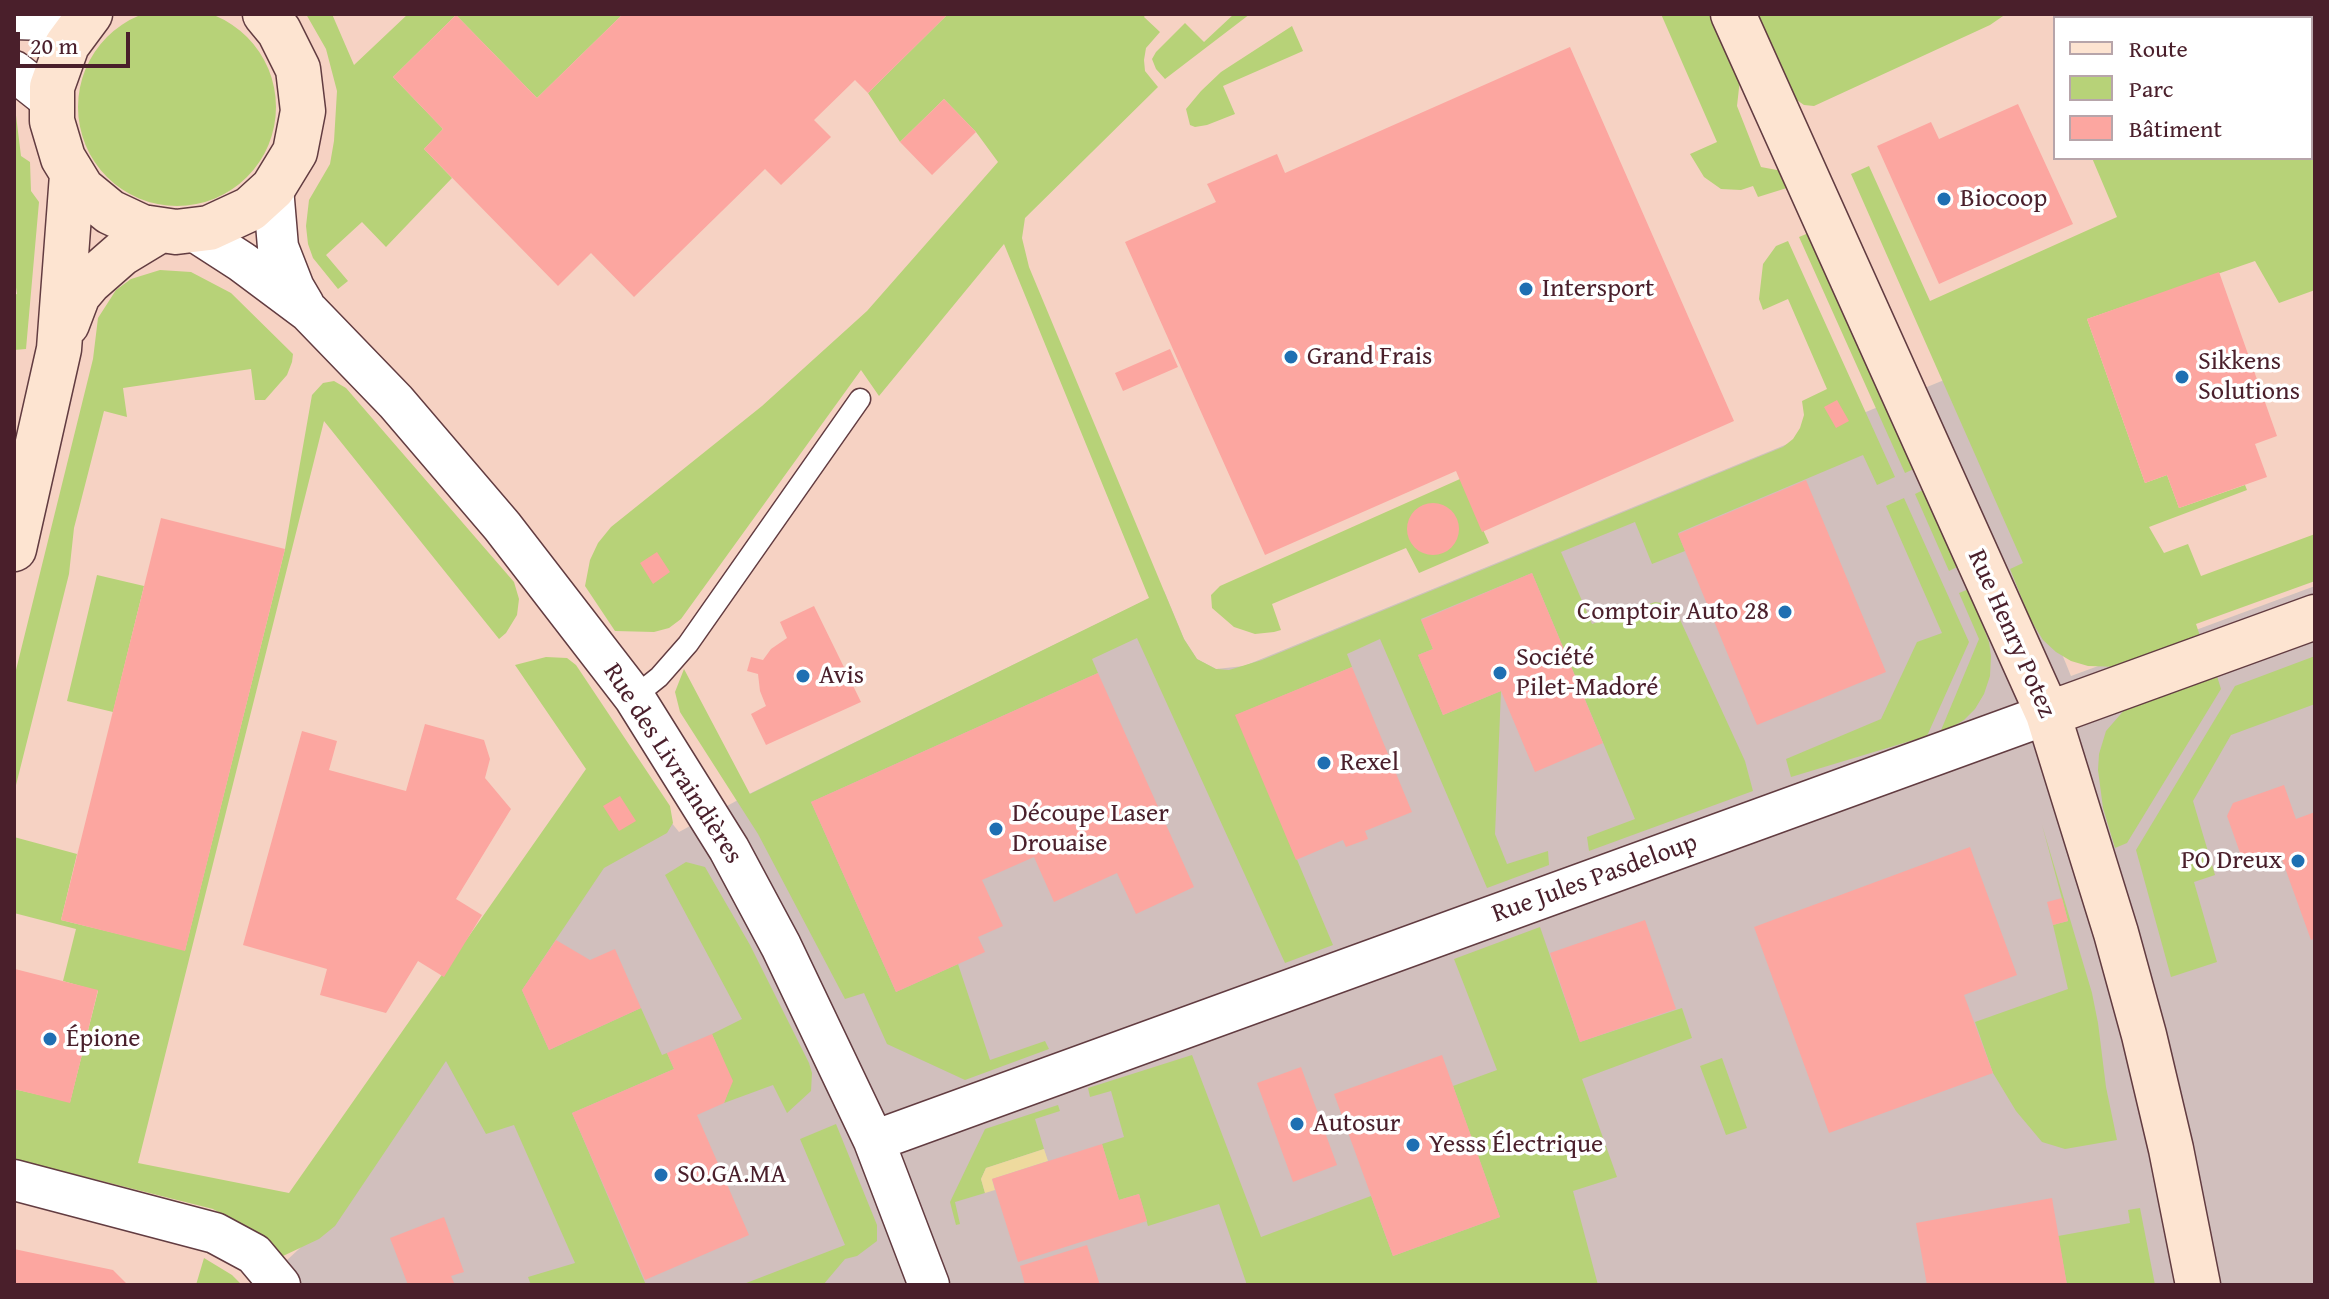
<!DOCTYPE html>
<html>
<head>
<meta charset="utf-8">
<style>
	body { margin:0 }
	#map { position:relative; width:2329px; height:1299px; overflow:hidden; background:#ece0c0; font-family:"Gentium Book Plus",serif }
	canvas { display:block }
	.frame { position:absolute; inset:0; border:16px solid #4a1f2b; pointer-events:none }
	.legend { position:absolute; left:2053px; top:16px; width:260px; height:144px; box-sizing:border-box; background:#fff; border:2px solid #b7a5aa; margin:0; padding:10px 14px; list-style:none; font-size:24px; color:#4a1f2b }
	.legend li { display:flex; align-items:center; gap:16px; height:40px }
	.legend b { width:40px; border:2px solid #b7a5aa }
	.scale { position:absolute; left:16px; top:32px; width:114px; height:36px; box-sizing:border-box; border:4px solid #4a1f2b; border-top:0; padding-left:10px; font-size:24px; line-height:28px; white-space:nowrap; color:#4a1f2b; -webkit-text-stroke:6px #fff; paint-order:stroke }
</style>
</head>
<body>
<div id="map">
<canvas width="2329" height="1299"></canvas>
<div class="frame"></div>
<ul class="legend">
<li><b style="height:10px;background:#fde4d1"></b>Route</li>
<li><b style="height:22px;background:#b7d278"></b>Parc</li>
<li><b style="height:22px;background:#fca6a0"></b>Bâtiment</li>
</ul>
<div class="scale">20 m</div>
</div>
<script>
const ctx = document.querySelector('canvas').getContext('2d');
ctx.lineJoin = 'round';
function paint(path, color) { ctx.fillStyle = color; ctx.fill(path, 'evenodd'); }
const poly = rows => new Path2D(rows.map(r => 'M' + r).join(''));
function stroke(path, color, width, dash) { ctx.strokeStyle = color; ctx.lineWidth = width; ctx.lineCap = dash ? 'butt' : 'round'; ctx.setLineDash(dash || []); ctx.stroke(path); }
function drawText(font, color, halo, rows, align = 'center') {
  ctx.font = font + ' "Gentium Book Plus",serif'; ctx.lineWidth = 7; ctx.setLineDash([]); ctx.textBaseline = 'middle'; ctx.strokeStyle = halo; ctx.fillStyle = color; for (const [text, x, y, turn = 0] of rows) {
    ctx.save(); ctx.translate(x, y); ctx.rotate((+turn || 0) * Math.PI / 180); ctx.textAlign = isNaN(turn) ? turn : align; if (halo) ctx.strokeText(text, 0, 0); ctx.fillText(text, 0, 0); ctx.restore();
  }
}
const built = poly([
	[14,14,2315,14,2315,586,2071,676,1949,378,1243,666,1216,669,1197,659,1184,639,1163,592,749,794,678,833,629,769,313,1237,260,1285,14,1285],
	[2055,18,2311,18,2311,158,2055,158]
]);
const industrial = poly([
	[1949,378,2071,676,2315,586,2315,1285,260,1285,313,1236,628,769,679,832,749,794,1164,591,1184,639,1197,659,1216,669,1244,666]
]);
const green = poly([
	'78 107a99 99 0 1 1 198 0a99 99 0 1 1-198 0Z',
	[306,14,332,14,354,65,408,14,623,14,537,98,456,15,393,77,443,129,424,149,452,178,386,247,362,222,326,255,348,281,338,289,313,258,308,244,306,226,309,200,330,164,334,141,337,91,326,49],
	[948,14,1146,14,1144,17,1160,32,1146,48,1144,60,1145,71,1158,87,1025,218,1022,238,1029,267,1184,639,1197,659,1216,669,1229,670,1262,660,1783,447,1793,439,1800,428,1804,415,1802,401,1827,389,1788,299,1763,310,1759,299,1763,264,1776,246,1788,241,1895,477,1877,485,1863,455,1678,533,1685,551,1652,564,1635,522,1561,552,1592,624,1655,602,1667,604,1677,613,1745,761,1753,791,1589,851,1587,837,1635,819,1532,573,1421,619,1433,649,1418,655,1443,715,1501,691,1495,834,1507,864,1548,851,1549,865,1487,888,1380,639,1347,654,1352,667,1236,715,1333,945,1285,963,1137,638,1092,659,1098,673,811,802,896,992,958,964,990,1060,1045,1041,1049,1049,965,1080,887,1044,864,993,845,999,758,834,680,712,675,692,684,669,750,794,1149,598,1004,244,879,396,861,370,681,619,669,628,654,632,615,631,585,586,590,560,598,543,611,527,762,406,867,311,998,162,976,132,944,99,900,142,868,93],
	[1234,14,1250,14,1165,79,1156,69,1152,59,1156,52,1185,23,1204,42],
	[1661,14,1711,14,1740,79,1737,106,1761,167,1782,171,1790,187,1758,197,1753,186,1741,190,1721,189,1704,177,1690,154,1717,142],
	[1754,14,2006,14,1990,25,1814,106,1804,105,1791,96],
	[2109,14,2303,14,2276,18,2091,18],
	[1292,26,1303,51,1223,86,1235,114,1207,125,1195,127,1190,125,1186,109,1201,91,1221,72],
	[14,99,21,156,30,162,31,191,39,202,26,349,14,350,14,295,17,294,14,274],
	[2311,103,2315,103,2315,290,2279,303,2255,261,2087,319,2145,483,2167,475,2179,508,2245,485,2247,490,2149,527,2164,553,2188,544,2201,576,2315,534,2315,581,2196,624,2200,636,2120,667,2088,666,2071,661,2056,652,2043,640,2030,619,2010,569,2023,563,1851,174,1869,166,1930,301,2117,217,2092,158,2311,158],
	[1811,232,1916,468,1905,473,1799,237],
	[160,270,191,272,231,293,293,354,292,362,287,375,265,400,255,400,251,369,123,388,127,417,104,411,74,528,69,574,14,793,14,678,93,359,98,318,116,290,131,279],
	[334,381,346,388,514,582,519,599,517,615,506,633,499,639,324,421,138,1163,289,1193,586,769,515,665,546,657,567,658,576,665,670,806,673,823,667,833,604,868,522,990,549,1050,641,1008,662,1055,667,1053,674,1069,572,1113,646,1285,531,1285,528,1277,575,1263,514,1125,486,1134,446,1061,335,1226,319,1239,283,1256,262,1237,213,1209,14,1159,14,1089,70,1102,98,991,63,981,76,929,14,913,14,837,77,854,61,920,185,950,285,549,312,395,323,383],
	[1460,479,1489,543,1419,573,1406,548,1272,604,1281,630,1274,632,1255,634,1234,627,1212,608,1211,595,1220,586],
	[1925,489,1959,566,1949,571,1915,494],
	[1904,498,1969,642,1927,736,1791,777,1786,759,1881,719,1917,642,1942,633,1886,506],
	[97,575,144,586,113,712,67,701],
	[1969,589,1989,642,1991,656,1990,676,1984,694,1975,709,1964,720,1939,735,1979,639,1959,593],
	[2315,656,2315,704,2231,735,2193,801,2215,875,2194,882,2217,962,2171,977,2136,850,2235,686],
	[2216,673,2221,689,2127,843,2115,848,2103,808,2098,770,2099,754,2106,731,2126,708],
	[2042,825,2092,993,2098,1023,2106,1087,2117,1140,2065,1149,2042,1142,2016,1111,1993,1073,1975,1022,2068,989,2053,925,2068,921],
	[686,862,705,867,750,945,809,1063,812,1073,811,1091,787,1113,773,1085,724,1103,732,1081,712,1034,742,1019,665,875],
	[1540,927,1580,1042,1682,1008,1692,1038,1582,1079,1617,1177,1573,1191,1598,1285,1247,1285,1219,1204,1148,1226,1139,1194,1119,1200,1102,1144,1124,1137,1111,1091,1090,1097,1088,1088,1192,1055,1261,1237,1371,1196,1393,1256,1500,1217,1453,1086,1497,1070,1454,959],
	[1722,1058,1747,1128,1726,1135,1700,1066],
	[1058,1105,1060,1111,1035,1119,1044,1149,986,1168,981,1179,985,1193,955,1202,960,1224,956,1225,950,1202,985,1129],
	[836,1124,877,1225,877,1241,857,1256,845,1259,823,1285,741,1285,845,1245,800,1139],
	[2140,1208,2155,1285,2067,1285,2058,1236,2130,1223,2128,1210],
	[204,1258,232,1275,242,1285,196,1285]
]);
const sand = poly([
	[1044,1149,1048,1161,992,1179,995,1190,985,1193,981,1179,986,1168]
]);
const building = poly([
	[623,14,948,14,868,93,855,80,814,120,831,137,781,185,765,169,634,297,591,253,558,286,424,149,443,129,393,77,456,15,537,98],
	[1570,47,1734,421,1482,532,1456,471,1265,555,1125,242,1216,202,1207,184,1277,154,1285,173],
	[944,99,976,132,932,175,900,142],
	[2018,104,2073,224,1939,284,1877,146,1931,122,1939,139],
	[2219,272,2277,436,2255,444,2267,477,2179,508,2167,475,2145,483,2087,319],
	[1170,349,1178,367,1123,391,1115,373],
	[1837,400,1849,421,1836,428,1824,407],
	[1806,480,1886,672,1757,725,1678,534],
	'1407 529a26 26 0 1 1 52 0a26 26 0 1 1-52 0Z',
	[161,518,285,549,185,951,61,920],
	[657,552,670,572,653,584,640,563],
	[1532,573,1603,743,1535,772,1501,691,1443,715,1418,655,1433,649,1421,620],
	[814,606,861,702,766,745,751,714,766,706,760,691,758,674,747,671,751,657,763,660,771,649,787,638,780,622],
	[1352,667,1412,812,1365,831,1368,839,1346,847,1343,840,1296,860,1235,715],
	[1098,673,1194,887,1136,914,1117,873,1054,902,1034,857,982,880,1003,926,978,937,985,952,896,992,811,802],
	[425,724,484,740,490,759,485,778,511,809,456,899,482,915,444,977,418,961,386,1013,320,995,327,969,243,945,302,731,337,741,329,770,406,791],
	[2284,785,2296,819,2315,812,2315,938,2311,940,2280,854,2245,867,2227,816,2233,803],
	[620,796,636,821,619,831,603,806],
	[1970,847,2017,975,1964,995,1993,1073,1829,1133,1754,927],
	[2062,898,2068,921,2053,925,2047,902],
	[1645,920,1676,1009,1580,1042,1550,953],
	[556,940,590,960,615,949,641,1008,549,1050,522,990],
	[15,969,98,990,70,1103,14,1089],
	[712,1034,733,1081,724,1103,697,1115,749,1235,645,1280,572,1113,674,1069,667,1053],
	[1442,1055,1500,1217,1393,1256,1334,1094],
	[1301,1067,1337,1165,1293,1182,1257,1083],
	[1102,1144,1119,1200,1139,1194,1147,1221,1018,1262,992,1179],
	[2052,1198,2067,1285,1927,1285,1916,1223],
	[444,1217,464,1272,451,1276,455,1285,408,1285,390,1238],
	[1087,1245,1100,1285,1025,1285,1020,1266],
	[14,1249,113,1270,128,1285,14,1285]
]);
const lane = poly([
	[634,697,659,677,688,644,860,399]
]);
const street = poly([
	[14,19,83,21],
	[14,71,52,101],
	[273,188,278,247,294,288,304,305],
	[194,231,242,262,309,312,396,402,502,526,634,697,729,849,781,946,874,1141,929,1285],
	[874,1141,2048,714],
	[14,1180,215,1233,254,1254,280,1285]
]);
const secondary = poly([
	[90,14,67,45,52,87,52,121,63,158,82,189,110,212,142,227,176,232,209,228,250,209,273,188,295,152,303,111,298,69,279,31,265,14],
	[1733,14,2048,714,2116,933,2144,1035,2171,1149,2198,1285],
	[67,324,78,295,89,282,121,254,159,231],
	[14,549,59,349,72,175],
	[2048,714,2315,617]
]);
const markers = [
	[1944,199,8,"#1f6fb2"],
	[1526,289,8,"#1f6fb2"],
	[1291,357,8,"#1f6fb2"],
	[2182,377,8,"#1f6fb2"],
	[1785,612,8,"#1f6fb2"],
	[1500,673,8,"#1f6fb2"],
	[803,676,8,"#1f6fb2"],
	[1324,763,8,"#1f6fb2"],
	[996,829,8,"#1f6fb2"],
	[2298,861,8,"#1f6fb2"],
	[50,1039,8,"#1f6fb2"],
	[1297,1124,8,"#1f6fb2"],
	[1413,1145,8,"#1f6fb2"],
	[661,1175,8,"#1f6fb2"]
];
const poiNames = [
	["Biocoop",1960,199],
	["Intersport",1542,289],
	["Grand Frais",1307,357],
	["Sikkens",2198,362],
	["Solutions",2198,392],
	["Comptoir Auto 28",1769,612,"right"],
	["Société",1516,658],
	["Pilet-Madoré",1516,688],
	["Avis",819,676],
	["Rexel",1340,763],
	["Découpe Laser",1012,814],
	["Drouaise",1012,844],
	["PO Dreux",2282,861,"right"],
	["Épione",66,1039],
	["Autosur",1313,1124],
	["Yesss Électrique",1429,1145],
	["SO.GA.MA",677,1175]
];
const streetNames = [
	["Rue Henry Potez",2011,634,66],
	["Rue des Livraindières",672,764,57],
	["Rue Jules Pasdeloup",1595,879,-20]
];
paint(built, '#f6d2c3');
paint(industrial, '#d1bfbd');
paint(green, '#b7d278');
paint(sand, '#eeda9e');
paint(building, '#fca6a0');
stroke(lane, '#623c41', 23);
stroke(street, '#623c41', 43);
stroke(secondary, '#623c41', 47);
stroke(lane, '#fff', 20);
stroke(street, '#fff', 40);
stroke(secondary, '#fde4d1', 44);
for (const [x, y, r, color] of markers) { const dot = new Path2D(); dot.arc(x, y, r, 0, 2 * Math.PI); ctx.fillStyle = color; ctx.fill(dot); stroke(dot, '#fff', 3); }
drawText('26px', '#4a1f2b', '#fff', poiNames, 'left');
drawText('26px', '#4a1f2b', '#fff', streetNames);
</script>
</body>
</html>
